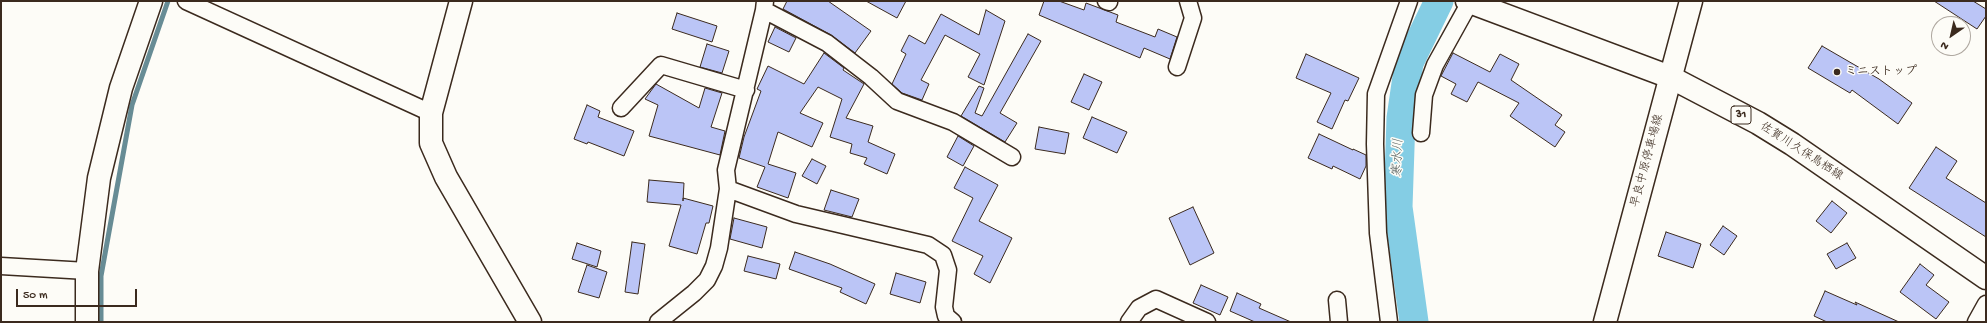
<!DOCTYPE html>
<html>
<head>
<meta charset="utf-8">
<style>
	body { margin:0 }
	#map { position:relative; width:1987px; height:323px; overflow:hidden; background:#fdfcf7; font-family:"Gochi Hand",sans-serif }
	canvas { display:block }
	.frame { position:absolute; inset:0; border:2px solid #3b2a1e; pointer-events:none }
	.north { position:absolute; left:1931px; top:16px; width:40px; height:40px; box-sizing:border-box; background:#fdfcf7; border:1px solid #afa8a0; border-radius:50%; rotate:214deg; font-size:11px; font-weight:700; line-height:16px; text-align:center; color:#3b2a1e }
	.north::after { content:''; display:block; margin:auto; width:14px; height:18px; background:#3b2a1e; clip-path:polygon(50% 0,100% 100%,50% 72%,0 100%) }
	.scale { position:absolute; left:16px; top:289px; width:121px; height:18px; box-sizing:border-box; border:2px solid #3b2a1e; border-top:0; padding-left:5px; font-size:12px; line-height:14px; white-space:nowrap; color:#3b2a1e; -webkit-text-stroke:3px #fdfcf7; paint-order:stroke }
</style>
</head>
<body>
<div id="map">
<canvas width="1987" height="323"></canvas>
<div class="frame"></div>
<div class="north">N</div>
<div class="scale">50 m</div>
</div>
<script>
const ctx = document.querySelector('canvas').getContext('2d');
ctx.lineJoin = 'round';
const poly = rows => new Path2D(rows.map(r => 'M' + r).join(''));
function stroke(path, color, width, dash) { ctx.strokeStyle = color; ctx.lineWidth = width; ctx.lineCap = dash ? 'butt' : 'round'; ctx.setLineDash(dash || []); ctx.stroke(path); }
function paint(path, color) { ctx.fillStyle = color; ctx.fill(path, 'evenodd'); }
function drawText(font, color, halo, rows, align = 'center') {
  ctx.font = font + ' "Gochi Hand","Klee One",sans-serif'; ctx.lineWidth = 3; ctx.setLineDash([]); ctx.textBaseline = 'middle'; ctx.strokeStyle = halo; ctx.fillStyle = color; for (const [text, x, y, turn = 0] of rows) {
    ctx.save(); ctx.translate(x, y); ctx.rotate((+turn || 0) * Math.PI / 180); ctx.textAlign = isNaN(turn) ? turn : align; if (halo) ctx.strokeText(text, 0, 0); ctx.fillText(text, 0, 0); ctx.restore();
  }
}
const stream = poly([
	[101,322,101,276,132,105,168,1]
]);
const river = poly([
	[1414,322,1398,207,1401,118,1409,63,1439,1]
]);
const building = poly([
	[787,1,828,1,871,31,855,53,831,35,783,9,787,1],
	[866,1,906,1,897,18,866,1],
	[1044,1,1059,1,1084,10,1086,3,1118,15,1116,22,1155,37,1158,29,1177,37,1170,59,1144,48,1140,58,1039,15,1044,1],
	[1934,1,1973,1,1986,9,1986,16,1977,29,1934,1],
	[986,10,1005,21,984,85,968,77,980,54,945,35,921,80,929,84,922,100,902,93,892,84,906,54,901,51,909,35,925,44,941,14,979,35,986,10],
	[677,13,717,26,712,42,672,29,677,13],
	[775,27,796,38,789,52,768,42,775,27],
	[1028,34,1041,41,1000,113,1017,123,1005,142,961,116,979,86,984,88,975,113,982,116,1028,34],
	[707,44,729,51,722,73,700,67,707,44],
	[1822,46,1879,79,1912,103,1898,124,1852,90,1850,93,1808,68,1822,46],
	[824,53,844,68,843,70,864,84,846,118,873,126,868,142,895,154,887,174,864,164,867,158,850,153,852,144,830,137,842,99,818,87,800,113,823,123,812,147,778,132,768,164,796,173,788,198,757,187,765,167,739,158,744,137,761,91,757,89,768,66,804,84,824,53],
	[1453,53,1490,72,1500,54,1519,64,1511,80,1562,115,1555,125,1565,132,1555,147,1510,116,1519,103,1478,82,1467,102,1451,94,1456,84,1441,76,1453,53],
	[1306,54,1359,78,1348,101,1345,100,1332,129,1317,122,1331,93,1296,78,1306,54],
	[1084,74,1102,82,1089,110,1071,102,1084,74],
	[656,84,699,108,705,88,722,93,711,127,725,131,720,155,649,136,658,105,645,99,656,84],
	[587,105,600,111,598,117,634,131,624,156,588,142,587,144,574,139,587,105],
	[1092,117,1127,132,1117,153,1083,138,1092,117],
	[1039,127,1069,133,1065,154,1035,149,1039,127],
	[1319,134,1353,150,1353,149,1366,155,1366,166,1360,179,1333,166,1332,169,1308,158,1319,134],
	[958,136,974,146,963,166,947,157,958,136],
	[1936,147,1957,161,1946,178,1986,203,1986,237,1909,188,1936,147],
	[812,159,826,166,817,184,802,176,812,159],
	[965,167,998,185,979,221,1012,238,990,283,974,274,983,256,952,241,973,198,954,188,965,167],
	[649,180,684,183,683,201,683,198,713,206,709,223,706,223,697,254,669,246,681,205,647,202,649,180],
	[831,190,859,199,852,217,824,210,831,190],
	[1832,201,1847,213,1831,233,1816,221,1832,201],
	[1193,207,1214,253,1190,265,1169,218,1193,207],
	[734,218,767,227,762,248,730,239,734,218],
	[1723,226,1737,236,1724,255,1710,245,1723,226],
	[1666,232,1701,244,1693,268,1658,256,1666,232],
	[632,242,645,244,638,294,625,292,632,242],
	[577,243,601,251,597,267,572,259,577,243],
	[1847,243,1856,258,1836,269,1827,254,1847,243],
	[795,252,830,264,875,284,866,304,840,292,842,288,789,269,795,252],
	[748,256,780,264,776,279,744,271,748,256],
	[1920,264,1934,275,1926,285,1949,302,1936,319,1900,292,1920,264],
	[587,265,607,272,599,298,578,292,587,265],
	[896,273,926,282,920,303,890,294,896,273],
	[1201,285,1228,297,1220,315,1193,303,1201,285],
	[1825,291,1857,305,1855,302,1899,322,1827,322,1814,316,1825,291],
	[1237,293,1261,304,1259,308,1291,322,1255,322,1230,311,1237,293]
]);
const street = poly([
	[186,1,431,113],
	[1106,1,1109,2],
	[764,10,827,43,871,77,897,101,953,122,1012,157],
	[1177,67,1193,18,1188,1],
	[621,108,661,65,746,90],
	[1421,133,1424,95,1435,65,1470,2],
	[728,189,796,214,928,245,943,255,948,270,944,307,946,316,953,322],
	[1,266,87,271],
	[1337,300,1339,322],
	[658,322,694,293,707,280,714,266,719,248,728,189,726,170,764,10,765,1],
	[1129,322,1139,308,1156,299,1207,322],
	[1389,322,1378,233,1375,144,1376,94,1409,1],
	[1976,322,1986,304]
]);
const secondary = poly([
	[461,1,431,113,431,143,446,177,530,322],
	[87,322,87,271,99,178,121,88,151,1],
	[1605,322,1691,1]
]);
const primary = poly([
	[1467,1,1670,77,1758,123,1792,144,1986,278]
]);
const markers = [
	[1837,72,4,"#3b2a1e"]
];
const shields = [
	[1741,115,20]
];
const shieldNames = [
	["31",1741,115]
];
const poiNames = [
	["ミニストップ",1845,72]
];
const streetNames = [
	["佐賀川久保鳥栖線",1801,152,33],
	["早良中原停車場線",1648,161,-75]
];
const waterNames = [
	["寒水川",1399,158,-88]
];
stroke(stream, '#678c95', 5);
stroke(river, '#84cde4', 29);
paint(building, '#bbc5f6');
stroke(building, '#3b2a1e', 1);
stroke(street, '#3b2a1e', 19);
stroke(secondary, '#3b2a1e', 25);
stroke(primary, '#3b2a1e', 25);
stroke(street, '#fdfcf7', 16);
stroke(secondary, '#fdfcf7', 22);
stroke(primary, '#fdfcf7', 22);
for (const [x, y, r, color] of markers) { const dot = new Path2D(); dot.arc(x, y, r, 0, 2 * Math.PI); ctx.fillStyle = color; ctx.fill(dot); stroke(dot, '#fdfcf7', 1.5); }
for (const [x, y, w] of shields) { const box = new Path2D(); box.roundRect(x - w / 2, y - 9, w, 18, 3); ctx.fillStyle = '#fdfcf7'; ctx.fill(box); stroke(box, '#3b2a1e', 1); }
drawText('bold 11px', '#3b2a1e', null, shieldNames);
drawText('bold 12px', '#3b2a1e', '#fdfcf7', poiNames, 'left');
drawText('12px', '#3b2a1e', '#fdfcf7', streetNames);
drawText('italic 13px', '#515b59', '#fdfcf7', waterNames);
</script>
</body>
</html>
